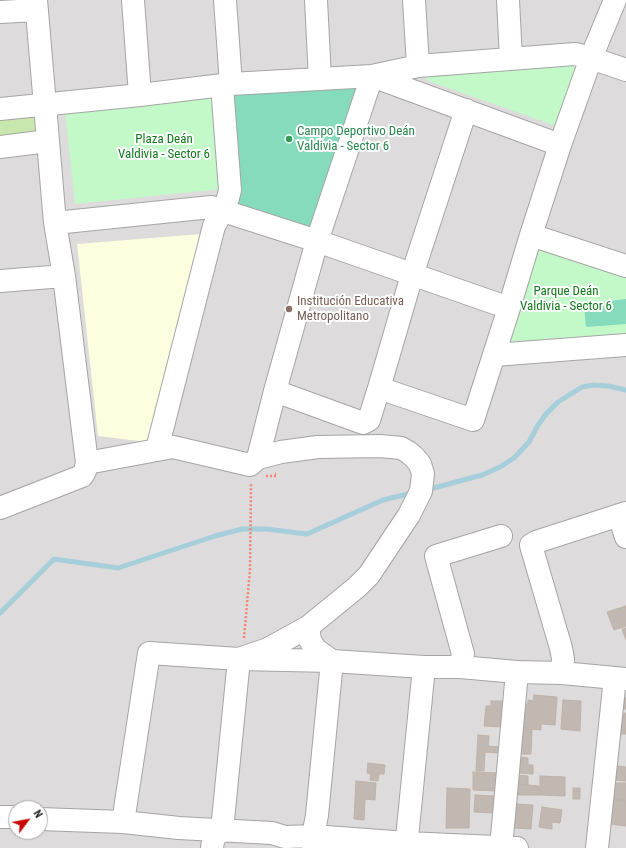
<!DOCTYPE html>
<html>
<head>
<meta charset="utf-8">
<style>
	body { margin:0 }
	#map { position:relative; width:626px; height:848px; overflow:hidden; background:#efece5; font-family:"Roboto Condensed",sans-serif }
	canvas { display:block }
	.north { position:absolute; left:8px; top:800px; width:40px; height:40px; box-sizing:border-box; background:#fff; border:1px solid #a5a5a5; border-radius:50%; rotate:58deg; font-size:11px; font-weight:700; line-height:16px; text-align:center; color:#1e1e1e }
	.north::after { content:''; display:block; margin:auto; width:14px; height:18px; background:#c60b07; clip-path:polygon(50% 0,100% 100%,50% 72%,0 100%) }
</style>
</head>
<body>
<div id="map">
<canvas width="626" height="848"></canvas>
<div class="north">N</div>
</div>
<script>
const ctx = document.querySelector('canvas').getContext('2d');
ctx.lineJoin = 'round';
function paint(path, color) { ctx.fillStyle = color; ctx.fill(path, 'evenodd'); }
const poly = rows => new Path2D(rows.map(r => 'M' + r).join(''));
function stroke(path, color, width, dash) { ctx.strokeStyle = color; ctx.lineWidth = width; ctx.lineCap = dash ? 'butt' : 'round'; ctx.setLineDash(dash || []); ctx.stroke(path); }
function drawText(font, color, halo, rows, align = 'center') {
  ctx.font = font + ' "Roboto Condensed",sans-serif'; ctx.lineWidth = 4; ctx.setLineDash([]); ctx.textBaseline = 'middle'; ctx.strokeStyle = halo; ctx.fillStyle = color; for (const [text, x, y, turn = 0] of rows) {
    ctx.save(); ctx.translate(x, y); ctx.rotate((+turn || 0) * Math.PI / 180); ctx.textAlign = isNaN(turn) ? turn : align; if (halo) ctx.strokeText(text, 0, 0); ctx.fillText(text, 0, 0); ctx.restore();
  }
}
const residential = poly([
	[0,0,626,0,626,848,0,848],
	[16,808,40,808,40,832,16,832]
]);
const education = poly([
	[201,234,153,437,147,442,98,436,77,244]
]);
const grass = poly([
	[34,115,35,134,0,137,0,118]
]);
const park = poly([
	[576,65,556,126,426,80,426,77],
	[213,96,222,189,75,204,65,111],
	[536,244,626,275,626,337,509,347]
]);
const pitch = poly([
	[360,85,312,231,234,204,233,93],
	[626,299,626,324,586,327,584,304]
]);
const stream = poly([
	[426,490,482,475,500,467,514,458,529,442,538,425,546,414,558,402,582,387,593,385,608,386,626,390],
	[0,613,54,559,118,568,215,536,242,529,267,529,307,534,383,500,412,493]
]);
const building = poly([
	[626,606,626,626,614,630,607,612,626,606],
	[626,628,626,640,622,629,626,628],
	[534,695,557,697,555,725,541,724,541,730,521,728,523,704,528,704,528,700,533,701,534,695],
	[619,697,626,698,626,709,618,709,619,697],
	[563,700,581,701,580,731,561,729,563,700],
	[491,701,506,701,504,727,484,726,486,706,491,706,491,701],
	[621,713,626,713,626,734,620,734,621,713],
	[521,728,532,728,531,754,520,754,521,728],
	[478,735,489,736,488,746,500,747,499,753,485,752,484,771,476,771,478,735],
	[520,757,528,758,528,765,533,765,533,774,519,773,520,757],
	[368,763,385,765,384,774,379,774,378,781,370,780,371,774,367,773,368,763],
	[617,766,626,767,626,781,615,780,617,766],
	[473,772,498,773,497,791,473,790,473,772],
	[517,775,528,776,528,785,516,784,517,775],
	[540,776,565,777,565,796,540,795,540,776],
	[356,781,376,783,375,800,365,799,364,820,354,819,356,781],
	[615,783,626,783,626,801,613,799,615,783],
	[516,784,539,786,540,795,516,795,516,784],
	[447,788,470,789,469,828,446,828,447,788],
	[573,788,580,788,580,799,573,799,573,788],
	[475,795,495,796,494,813,474,812,475,795],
	[613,799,626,801,626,826,611,824,613,799],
	[514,804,533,805,531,829,513,828,514,804],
	[542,807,562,810,560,823,552,822,552,829,539,827,542,807]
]);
const path = poly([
	[266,476,276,476,276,474,275,474],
	[244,638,250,570,251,483]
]);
const minor = poly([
	[36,0,55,223,64,276,87,463],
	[133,0,140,95],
	[225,0,231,84],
	[316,0,320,79],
	[414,0,418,66],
	[508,0,511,59],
	[0,12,37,10],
	[0,109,140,95,231,84,372,76,418,66,575,54,591,58,626,70],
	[0,147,48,141],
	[55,223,211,207,317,241,509,308],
	[531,235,626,266],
	[0,281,64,276],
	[494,355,626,345],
	[379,388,473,420,509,308,531,235,560,145,591,58,615,0],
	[275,391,363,423,369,420,379,388,412,275,466,110],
	[157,449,214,226,223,210,228,198,230,190,222,86],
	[258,458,275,391,317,241,372,76,560,145],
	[0,508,82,476,85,471,87,463,173,447,250,465,258,458,281,452,318,447,380,446,401,448,408,452,414,457,420,464,423,474,421,491,409,515,369,575,357,587,308,627,268,649,239,659,222,830,216,835,213,841,212,848],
	[619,515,626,537],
	[308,627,310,640,315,649,332,661,317,815,313,836,313,848],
	[460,667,463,654,436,556,501,536],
	[562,673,563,659,561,648,532,549,531,545,536,542,626,513],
	[0,817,16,817],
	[40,819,123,822,179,828,272,833,285,837,313,836,407,843,517,848],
	[123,822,149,653,239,659,332,661,424,667,460,667,517,672,562,673,626,679],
	[406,848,424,667],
	[501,848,517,672],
	[597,848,615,678]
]);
const markers = [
	[289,139,4,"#2e9e5b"],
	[289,309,4,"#8d6e63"]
];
const leisureNames = [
	["Campo Deportivo Deán",297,132],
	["Valdivia - Sector 6",297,147]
];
const parkNames = [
	["Plaza Deán",164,140],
	["Valdivia - Sector 6",164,155],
	["Parque Deán",566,292],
	["Valdivia - Sector 6",566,307]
];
const educationNames = [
	["Institución Educativa",297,302],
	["Metropolitano",297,317]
];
paint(residential, '#dddbdb');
paint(education, '#fdfedf');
paint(grass, '#c8e7ac');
paint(park, '#c3f8c9');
paint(pitch, '#85dbbc');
stroke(stream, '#a7cedb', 5);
paint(building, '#c0b8b1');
stroke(building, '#c0b3a8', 1);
stroke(minor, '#a5a5a5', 24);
stroke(path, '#f58170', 2.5, [2, 2]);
stroke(minor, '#fff', 22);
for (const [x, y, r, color] of markers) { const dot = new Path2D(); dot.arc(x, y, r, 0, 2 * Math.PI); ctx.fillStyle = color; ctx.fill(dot); stroke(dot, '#fff', 1.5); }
drawText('13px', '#27864d', '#fff', leisureNames, 'left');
drawText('13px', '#0f7a1a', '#fff', parkNames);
drawText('13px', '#785e54', '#fff', educationNames, 'left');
</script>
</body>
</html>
